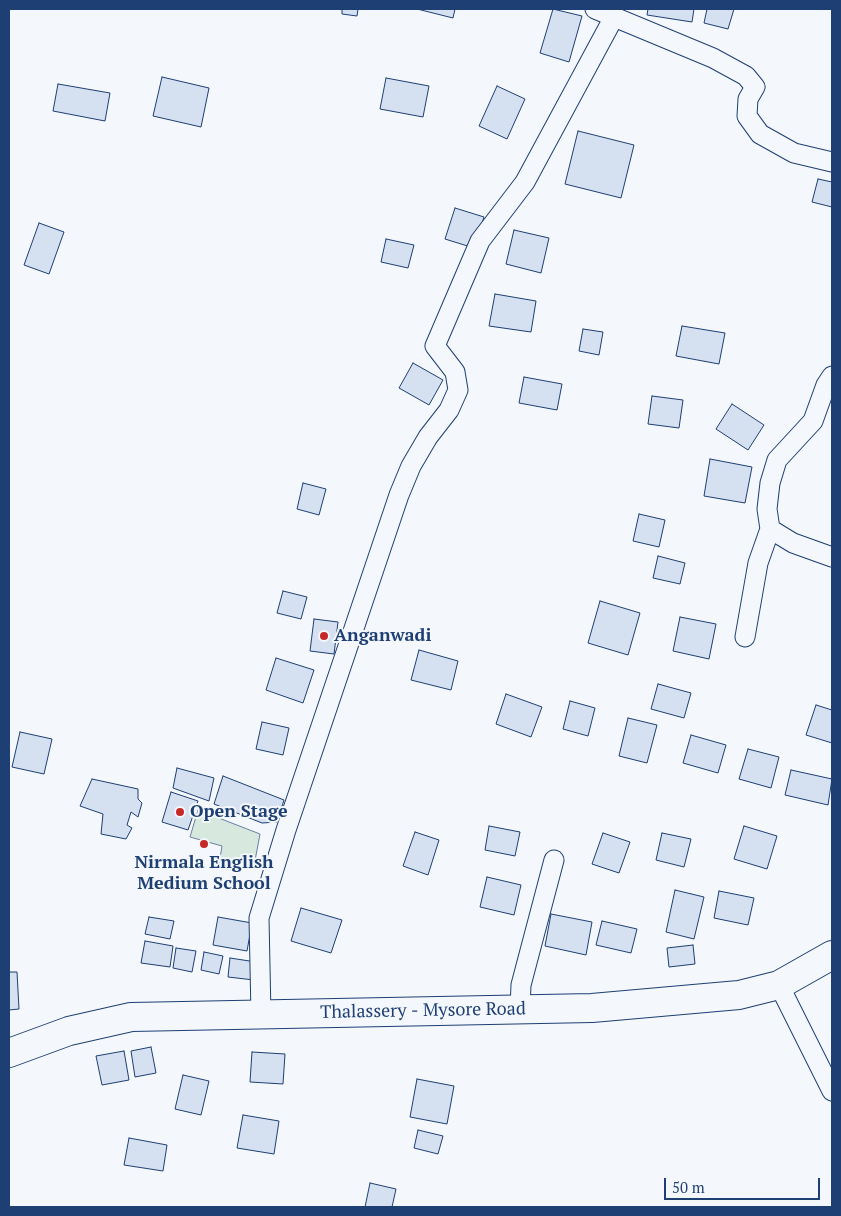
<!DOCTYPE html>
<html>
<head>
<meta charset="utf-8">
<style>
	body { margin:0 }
	#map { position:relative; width:841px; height:1216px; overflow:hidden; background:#f4f7fb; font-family:"PT Serif",serif }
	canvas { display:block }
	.frame { position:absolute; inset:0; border:10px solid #1d3f73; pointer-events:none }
	.scale { position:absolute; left:664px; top:1178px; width:156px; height:22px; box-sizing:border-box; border:2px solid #1d3f73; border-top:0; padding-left:6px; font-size:15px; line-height:18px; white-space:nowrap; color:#1d3f73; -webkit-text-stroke:4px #f4f7fb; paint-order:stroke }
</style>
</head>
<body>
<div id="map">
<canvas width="841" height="1216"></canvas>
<div class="frame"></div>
<div class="scale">50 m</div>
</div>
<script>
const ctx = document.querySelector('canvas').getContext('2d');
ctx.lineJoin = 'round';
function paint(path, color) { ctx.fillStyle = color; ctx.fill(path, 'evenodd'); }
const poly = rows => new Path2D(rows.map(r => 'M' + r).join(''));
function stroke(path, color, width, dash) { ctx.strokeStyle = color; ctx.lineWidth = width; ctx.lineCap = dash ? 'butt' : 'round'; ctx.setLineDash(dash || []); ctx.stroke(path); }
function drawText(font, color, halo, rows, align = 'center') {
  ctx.font = font + ' "PT Serif",serif'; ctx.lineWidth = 4; ctx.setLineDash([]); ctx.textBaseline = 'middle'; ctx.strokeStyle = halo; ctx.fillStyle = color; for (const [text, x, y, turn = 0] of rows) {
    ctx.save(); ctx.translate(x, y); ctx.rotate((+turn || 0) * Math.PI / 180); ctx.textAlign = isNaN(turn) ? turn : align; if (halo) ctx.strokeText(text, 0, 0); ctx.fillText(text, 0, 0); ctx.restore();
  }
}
const green = poly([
	[198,810,260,834,254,866,235,872,219,864,222,846,190,837,198,810]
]);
const building = poly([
	[342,9,358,9,357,16,342,14,342,9],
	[417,9,455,9,453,18,417,9],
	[553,9,582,16,569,62,540,53,553,9],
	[648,9,694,9,692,22,647,15,648,9],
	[707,9,734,9,728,29,704,23,707,9],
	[162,77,209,88,201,127,153,116,162,77],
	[386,78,429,86,423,117,380,109,386,78],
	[58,84,110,93,105,121,53,111,58,84],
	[497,86,525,99,507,139,479,126,497,86],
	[578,131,634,145,621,198,565,184,578,131],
	[818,179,832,182,832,207,812,202,818,179],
	[455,208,484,217,474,248,445,239,455,208],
	[39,223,64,232,49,274,24,265,39,223],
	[514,230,549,238,541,273,506,264,514,230],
	[386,239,414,245,408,268,381,262,386,239],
	[495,294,536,301,531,332,489,326,495,294],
	[682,326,725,333,719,364,676,356,682,326],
	[583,329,603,332,599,355,579,351,583,329],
	[413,363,443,380,429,405,399,388,413,363],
	[524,377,562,384,557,410,519,403,524,377],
	[652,396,683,400,679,428,648,424,652,396],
	[732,404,764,425,748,450,716,429,732,404],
	[710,459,752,467,745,503,704,496,710,459],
	[303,483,326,489,319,515,297,509,303,483],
	[639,514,665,520,659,547,633,541,639,514],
	[658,556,685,563,680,584,653,578,658,556],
	[283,591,307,597,301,619,277,613,283,591],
	[600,601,640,613,628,655,588,643,600,601],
	[680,617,716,624,709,659,673,651,680,617],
	[314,619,338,622,334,654,310,651,314,619],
	[419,650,458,661,451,690,411,680,419,650],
	[276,658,314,670,303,703,266,690,276,658],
	[658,684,691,693,684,718,651,709,658,684],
	[506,694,542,707,531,737,496,724,506,694],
	[570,701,595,708,588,736,563,729,570,701],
	[816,705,832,710,832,743,806,735,816,705],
	[628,718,657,725,647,763,619,756,628,718],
	[262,722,289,728,283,755,256,749,262,722],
	[20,732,52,739,44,774,12,767,20,732],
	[691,735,726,745,718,773,683,763,691,735],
	[748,749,779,757,771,788,739,779,748,749],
	[177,768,214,778,209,801,173,788,177,768],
	[791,770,832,779,828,805,785,795,791,770],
	[223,776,284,800,277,822,262,823,214,804,223,776],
	[92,779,138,789,138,799,142,803,138,817,131,812,127,825,132,828,126,839,101,834,103,814,80,806,92,779],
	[171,792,198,801,188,830,162,822,171,792],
	[489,826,520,832,515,856,485,850,489,826],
	[744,826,777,836,767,869,734,859,744,826],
	[415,832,439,840,428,875,403,866,415,832],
	[603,833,630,842,619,873,592,864,603,833],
	[662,833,691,839,684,867,656,860,662,833],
	[487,877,521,885,514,915,480,907,487,877],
	[675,890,704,897,694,939,666,932,675,890],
	[719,891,754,898,748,925,714,918,719,891],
	[301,908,342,920,331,953,291,941,301,908],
	[551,914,592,922,586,955,545,946,551,914],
	[149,917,174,921,170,939,145,934,149,917],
	[218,917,252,923,247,951,213,945,218,917],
	[602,921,637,929,631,953,596,945,602,921],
	[145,941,173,946,170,967,141,963,145,941],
	[693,945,695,964,669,967,667,948,693,945],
	[176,948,196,951,192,972,173,968,176,948],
	[204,952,223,956,219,974,201,970,204,952],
	[230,958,256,962,254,980,228,977,230,958],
	[9,972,17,972,19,1009,9,1010,9,972],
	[151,1047,156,1073,135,1077,131,1051,151,1047],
	[124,1051,129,1080,102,1085,96,1056,124,1051],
	[252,1052,285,1054,283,1084,250,1082,252,1052],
	[183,1075,209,1081,201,1115,175,1109,183,1075],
	[417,1079,454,1086,447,1124,410,1117,417,1079],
	[243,1115,279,1121,274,1154,237,1148,243,1115],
	[418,1130,443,1136,438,1154,414,1148,418,1130],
	[129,1138,167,1145,163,1171,124,1165,129,1138],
	[370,1183,396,1189,392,1207,365,1207,370,1183]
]);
const minor = poly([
	[595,9,713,58,746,76,755,87,748,99,747,116,760,134,794,153,832,162],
	[832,376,826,385,813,421,777,460,770,483,767,509,770,529,793,543,832,557],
	[745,637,758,563,770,529],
	[779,985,832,1091],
	[520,1009,521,985,554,860],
	[261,1015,259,918,286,830,399,495,411,466,428,437,449,410,458,390,455,372,435,346,480,241,525,182,614,17]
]);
const primary = poly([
	[9,1053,69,1031,131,1017,592,1008,739,995,779,985,832,955]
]);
const markers = [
	[324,636,5,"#c62828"],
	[180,812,5,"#c62828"],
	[204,844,5,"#c62828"]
];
const poiNames = [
	["Anganwadi",334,636],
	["Open Stage",190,812],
	["Nirmala English",204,863,"center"],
	["Medium School",204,884,"center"]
];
const streetNames = [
	["Thalassery - Mysore Road",423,1011,-1]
];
paint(green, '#d7e8df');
stroke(green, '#687fa3', 1);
paint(building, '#d5e0f0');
stroke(building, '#1d3f73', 1);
stroke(minor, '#1d3f73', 21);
stroke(primary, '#1d3f73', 30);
stroke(minor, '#f4f7fb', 19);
stroke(primary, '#f4f7fb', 28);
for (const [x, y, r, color] of markers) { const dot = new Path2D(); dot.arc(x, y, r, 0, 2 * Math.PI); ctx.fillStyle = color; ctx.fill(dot); stroke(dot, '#f4f7fb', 2); }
drawText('bold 18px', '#1d3f73', '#f4f7fb', poiNames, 'left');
drawText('18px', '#1d3f73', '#f4f7fb', streetNames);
</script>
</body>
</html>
